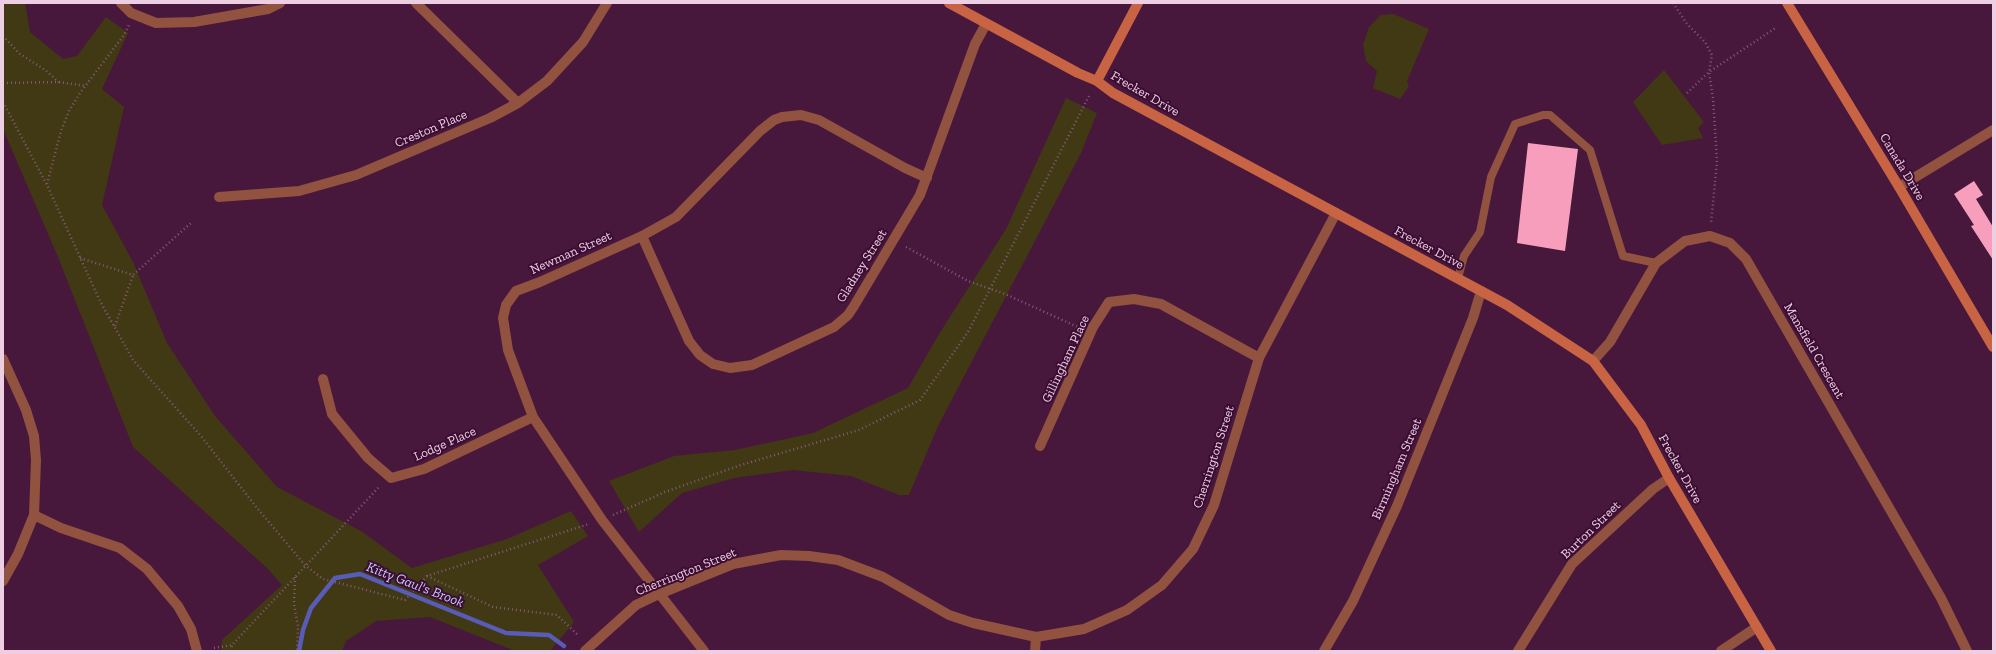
<!DOCTYPE html>
<html>
<head>
<meta charset="utf-8">
<style>
	body { margin:0 }
	#map { position:relative; width:1996px; height:654px; overflow:hidden; background:#48183c; font-family:"Zilla Slab",serif }
	canvas { display:block }
	.frame { position:absolute; inset:0; border:4px solid #edcee2; pointer-events:none }
</style>
</head>
<body>
<div id="map">
<canvas width="1996" height="654"></canvas>
<div class="frame"></div>
</div>
<script>
const ctx = document.querySelector('canvas').getContext('2d');
ctx.lineJoin = 'round';
function paint(path, color) { ctx.fillStyle = color; ctx.fill(path, 'evenodd'); }
const poly = rows => new Path2D(rows.map(r => 'M' + r).join(''));
function stroke(path, color, width, dash) { ctx.strokeStyle = color; ctx.lineWidth = width; ctx.lineCap = dash ? 'butt' : 'round'; ctx.setLineDash(dash || []); ctx.stroke(path); }
function drawText(font, color, halo, rows, align = 'center') {
  ctx.font = font + ' "Zilla Slab",serif'; ctx.lineWidth = 4; ctx.setLineDash([]); ctx.textBaseline = 'middle'; ctx.strokeStyle = halo; ctx.fillStyle = color; for (const [text, x, y, turn = 0] of rows) {
    ctx.save(); ctx.translate(x, y); ctx.rotate((+turn || 0) * Math.PI / 180); ctx.textAlign = isNaN(turn) ? turn : align; if (halo) ctx.strokeText(text, 0, 0); ctx.fillText(text, 0, 0); ctx.restore();
  }
}
const green = poly([
	[3,3,25,3,30,32,63,59,77,56,106,17,128,33,102,89,124,107,102,205,133,262,167,343,215,416,277,487,361,531,412,568,507,539,571,511,588,536,538,565,574,622,550,651,515,651,430,617,376,621,346,641,342,651,221,651,222,640,282,585,268,569,133,447,58,257,3,129],
	[1393,14,1429,29,1407,81,1409,86,1400,99,1373,88,1377,71,1366,61,1363,45,1369,27,1381,15],
	[1664,70,1704,122,1698,128,1703,138,1662,145,1633,102],
	[1066,98,1097,113,1081,153,938,426,909,495,899,495,851,476,793,470,734,478,682,493,639,532,609,481,674,456,735,450,813,433,908,388,939,334,1006,229]
]);
const stream = poly([
	[299,651,303,630,311,608,335,578,360,574,506,633,549,635,564,646]
]);
const building = poly([
	[1528,143,1578,149,1565,251,1517,243],
	[1974,181,1983,195,1976,199,1993,227,1993,260,1971,226,1974,225,1954,194]
]);
const path = poly([
	[1673,3,1687,24,1705,42,1712,55,1709,72,1713,98,1717,162,1711,223],
	[3,36,20,54,45,70,59,82],
	[3,83,59,82,86,86],
	[1687,93,1709,72,1777,27],
	[3,102,47,185,100,301,133,360,201,436,257,508,305,565,323,579,405,600,427,576,589,524],
	[47,184,61,131,69,111,80,93,124,35,129,25],
	[906,247,968,281,1005,294,1080,328],
	[80,258,133,275,191,223],
	[115,326,133,275],
	[613,515,665,492,741,465,859,430,920,400,968,332,1089,96],
	[427,576,493,607,557,615,579,636],
	[295,577,294,604,298,627,297,651],
	[214,648,232,645,379,487],
	[231,651,232,645]
]);
const lane = poly([
	[1458,278,1464,256,1480,232,1491,177,1515,124,1543,115,1550,115,1590,150,1623,256,1656,263]
]);
const street = poly([
	[121,3,131,13,156,23,194,22,268,9,280,3],
	[416,3,518,103],
	[1899,187,1993,130],
	[219,197,299,191,356,175,490,118,518,103,547,81,583,42,607,3],
	[642,236,689,341,700,355,713,364,730,368,752,365,834,327,848,315,854,306,920,195,975,44,986,24],
	[3,359,26,410,34,436,36,460,34,515,18,554,3,581],
	[1593,361,1610,342,1656,263,1685,241,1710,236,1730,243,1746,259,1941,598,1967,651],
	[323,379,332,414,368,458,391,478,424,469,533,417],
	[1040,446,1093,327,1109,302,1134,299,1161,304,1259,358],
	[34,515,61,528,120,548,147,569,178,606,191,629,197,651],
	[585,651,636,605,659,594,733,564,781,555,809,556,838,560,883,577,949,615,973,623,1036,637,1084,629,1127,610,1162,585,1193,549,1214,505,1259,358,1336,213],
	[704,651,602,520,533,417,508,350,503,318,506,305,516,291,540,282,642,236,676,217,760,131,774,120,782,117,801,115,819,120,905,168,927,178],
	[1035,651,1036,637],
	[1324,651,1353,601,1397,506,1473,318,1481,291],
	[1518,651,1572,564,1653,489,1669,478],
	[1721,651,1757,627]
]);
const secondary = poly([
	[949,3,1078,73,1097,81,1113,93,1507,305,1593,361,1641,425,1669,478,1771,651],
	[1787,3,1899,187,1993,347],
	[1097,81,1138,3]
]);
const streetNames = [
	["Frecker Drive",1145,94,30],
	["Creston Place",431,129,-23],
	["Canada Drive",1902,167,59],
	["Frecker Drive",1429,248,28],
	["Newman Street",571,253,-24],
	["Gladney Street",862,266,-58],
	["Mansfield Crescent",1814,351,60],
	["Gillingham Place",1066,359,-65],
	["Lodge Place",445,444,-24],
	["Cherrington Street",1214,457,-72],
	["Birmingham Street",1397,469,-67],
	["Frecker Drive",1680,469,61],
	["Burton Street",1591,530,-44],
	["Cherrington Street",686,572,-22]
];
const waterNames = [
	["Kitty Gaul's Brook",415,585,21]
];
paint(green, '#403914');
stroke(stream, '#585cb6', 4.5);
paint(building, '#f79ebc');
stroke(path, '#845a78', 2.5, [1, 3]);
stroke(lane, '#91523f', 8);
stroke(street, '#91523f', 10);
stroke(secondary, '#c86444', 10);
drawText('13px', '#edcee2', '#3c0d32', streetNames);
drawText('italic 14px', '#c3cafb', '#3c0d32', waterNames);
</script>
</body>
</html>
